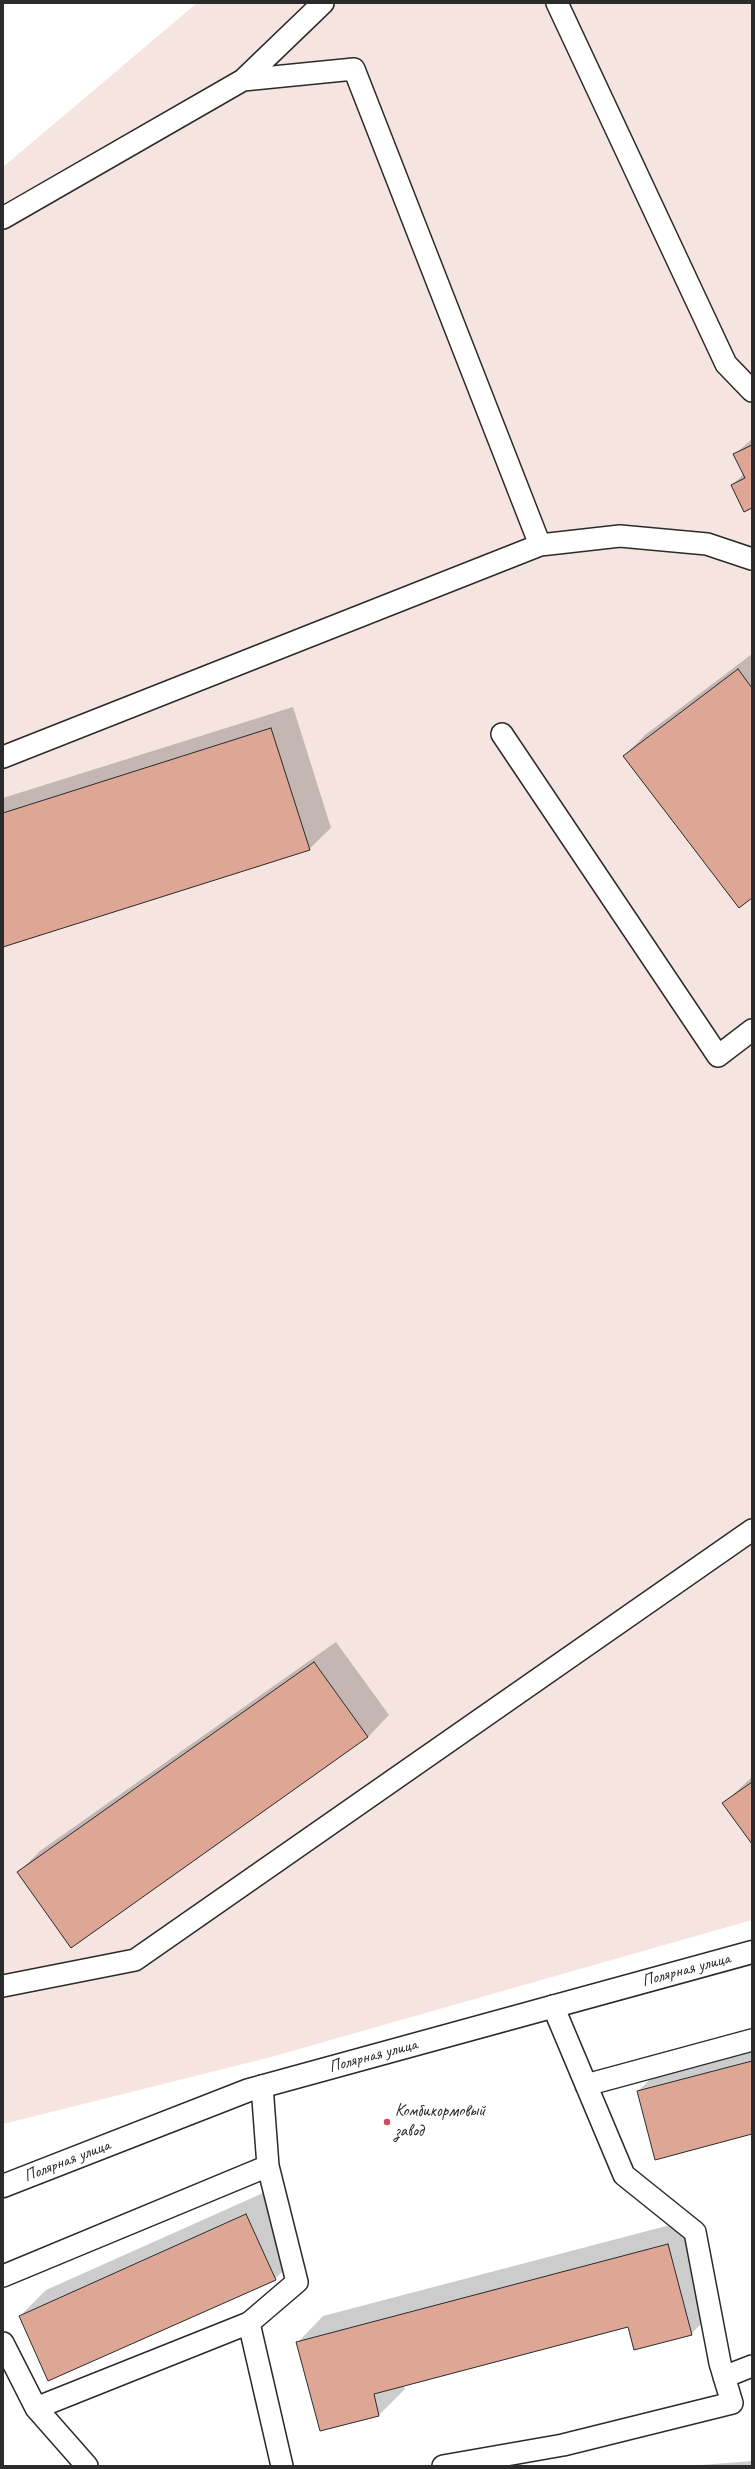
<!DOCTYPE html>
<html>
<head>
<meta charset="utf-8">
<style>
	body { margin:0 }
	#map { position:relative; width:755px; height:2469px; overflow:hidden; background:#fff; font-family:Caveat,sans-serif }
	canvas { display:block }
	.frame { position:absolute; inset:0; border:4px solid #2b2b2b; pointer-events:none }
</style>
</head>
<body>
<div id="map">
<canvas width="755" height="2469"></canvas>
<div class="frame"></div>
</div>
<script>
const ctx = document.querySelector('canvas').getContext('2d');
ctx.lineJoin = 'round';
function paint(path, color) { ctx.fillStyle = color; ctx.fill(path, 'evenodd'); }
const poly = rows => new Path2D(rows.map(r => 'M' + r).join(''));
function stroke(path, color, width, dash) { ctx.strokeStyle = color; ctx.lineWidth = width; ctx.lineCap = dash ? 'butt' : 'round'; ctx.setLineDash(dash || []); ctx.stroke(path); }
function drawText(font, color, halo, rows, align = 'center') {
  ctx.font = font + ' Caveat,sans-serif'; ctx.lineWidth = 3.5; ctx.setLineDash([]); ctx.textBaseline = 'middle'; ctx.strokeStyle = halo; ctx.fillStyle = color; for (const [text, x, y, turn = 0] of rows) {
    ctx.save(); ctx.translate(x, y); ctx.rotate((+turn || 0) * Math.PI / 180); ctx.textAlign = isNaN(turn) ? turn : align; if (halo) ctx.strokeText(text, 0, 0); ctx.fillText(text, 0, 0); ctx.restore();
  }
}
const built = poly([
	[197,3,752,3,752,1920,271,2057,3,2124,3,167]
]);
const shadow = poly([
	[752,439,752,507,732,485,744,474,735,454],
	[752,654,752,897,624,756,645,735],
	[293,707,331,828,309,849,3,945,3,798],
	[336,1642,389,1715,368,1737,71,1946,19,1872,40,1851],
	[752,1777,752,1843,724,1803],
	[752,2042,752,2133,638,2091,664,2066],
	[272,2189,301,2253,275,2279,20,2316,46,2290],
	[693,2219,717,2308,691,2334,628,2326,404,2385,405,2389,379,2415,321,2430,298,2342,323,2316],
	[752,2461,752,2466,688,2466]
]);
const building = poly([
	[752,445,752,508,744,512,731,485,745,478,733,454,752,445],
	[738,669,752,688,752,898,739,908,623,756,738,669],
	[271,728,310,850,3,947,3,813,271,728],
	[314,1662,368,1737,71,1948,17,1872,314,1662],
	[752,1782,752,1844,722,1803,752,1782],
	[752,2061,752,2134,655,2160,637,2091,752,2061],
	[246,2214,276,2280,48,2381,19,2316,246,2214],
	[668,2244,692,2335,634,2350,628,2327,374,2394,379,2416,320,2431,296,2342,668,2244]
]);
const service = poly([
	[557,3,726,364,752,391],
	[243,80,354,69,540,545],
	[3,218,243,80,323,3],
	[502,734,718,1056,752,1030],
	[3,757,540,545,620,536,707,544,752,559],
	[3,1986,135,1960,752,1530],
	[586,2085,752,2040],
	[268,2166,297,2282,249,2323,282,2466],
	[3,2276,268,2166,262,2086],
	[3,2343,36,2408,87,2466],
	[724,2377,752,2366],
	[36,2408,249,2323],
	[443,2466,563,2445,732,2403,720,2363,695,2232,624,2175,553,2006]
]);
const secondary = poly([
	[3,2186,249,2090,752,1952]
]);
const markers = [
	[387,2122,4,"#d1495b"]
];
const streetNames = [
	["Полярная улица",686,1970,-15],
	["Полярная улица",373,2056,-15],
	["Полярная улица",67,2161,-21]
];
const poiNames = [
	["Комбикормовый",395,2112],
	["завод",395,2132]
];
paint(built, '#f5e4df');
paint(shadow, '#0003');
paint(building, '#dda695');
stroke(building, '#2b2b2b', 1);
stroke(service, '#2b2b2b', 24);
stroke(secondary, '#2b2b2b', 25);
stroke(service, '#fff', 21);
stroke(secondary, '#fff', 22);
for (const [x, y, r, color] of markers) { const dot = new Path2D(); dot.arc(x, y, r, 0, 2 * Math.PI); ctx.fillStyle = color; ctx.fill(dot); stroke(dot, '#fff', 1.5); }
drawText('17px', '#2b2b2b', '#fff', streetNames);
drawText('17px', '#2b2b2b', '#fff', poiNames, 'left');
</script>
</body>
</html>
